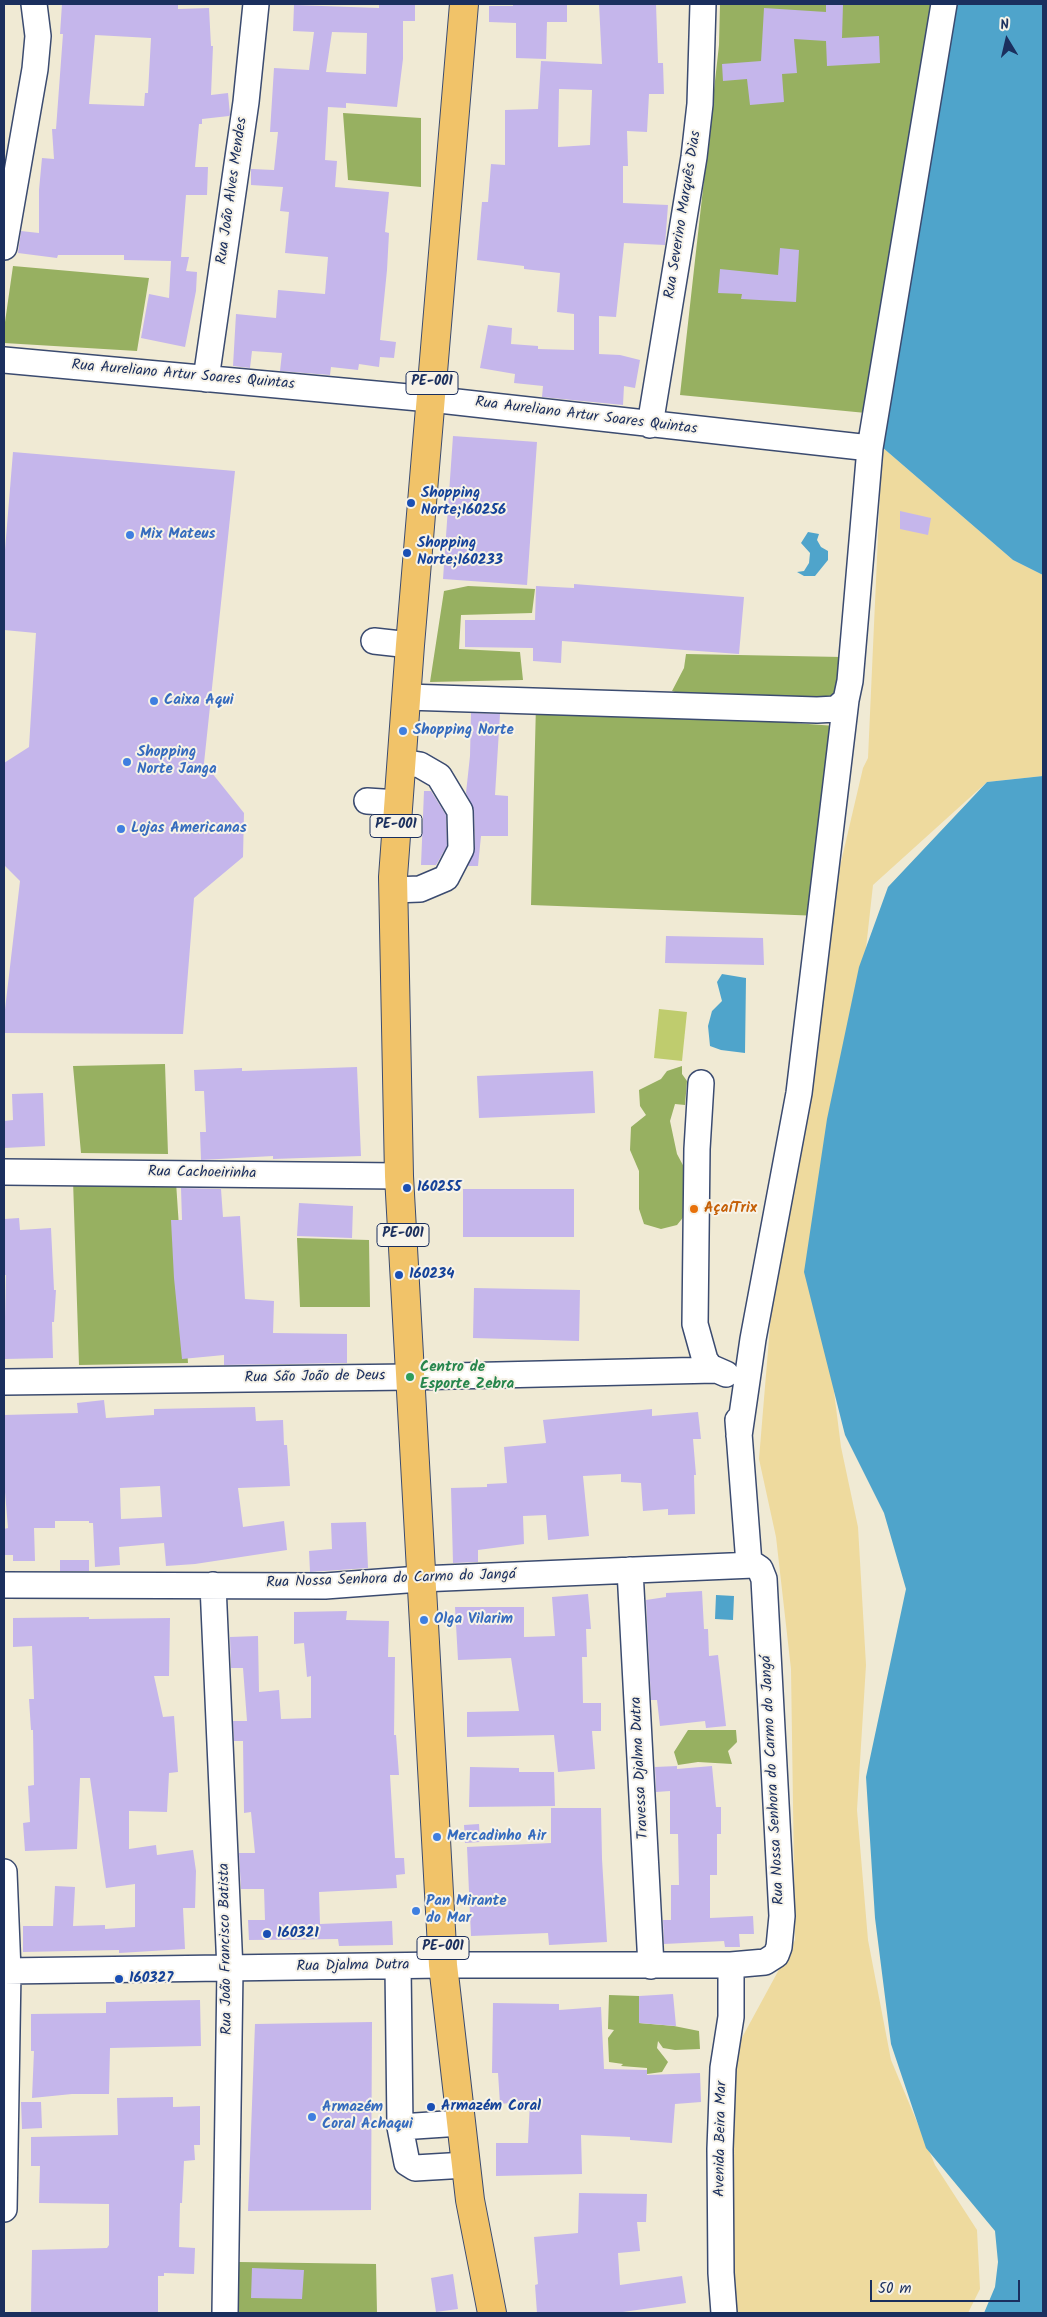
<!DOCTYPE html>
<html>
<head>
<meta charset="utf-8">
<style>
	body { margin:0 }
	#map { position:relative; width:1047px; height:2317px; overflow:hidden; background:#f0ead4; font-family:Kalam,sans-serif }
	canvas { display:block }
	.frame { position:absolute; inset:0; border:5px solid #1b2f5e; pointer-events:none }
	.north { position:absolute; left:982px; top:15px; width:50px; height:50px; -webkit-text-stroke:4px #f7f3e8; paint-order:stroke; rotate:351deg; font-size:14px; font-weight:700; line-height:20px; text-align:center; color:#1b2f5e }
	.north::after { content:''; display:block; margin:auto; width:18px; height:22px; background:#1b2f5e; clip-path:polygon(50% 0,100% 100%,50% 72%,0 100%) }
	.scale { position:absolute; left:870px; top:2280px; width:150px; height:22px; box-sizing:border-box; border:2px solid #1b2f5e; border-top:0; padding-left:6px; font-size:15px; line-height:18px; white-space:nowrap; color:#1b2f5e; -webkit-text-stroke:4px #f7f3e8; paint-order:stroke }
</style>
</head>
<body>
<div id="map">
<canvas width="1047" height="2317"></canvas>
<div class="frame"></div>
<div class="north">N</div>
<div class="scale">50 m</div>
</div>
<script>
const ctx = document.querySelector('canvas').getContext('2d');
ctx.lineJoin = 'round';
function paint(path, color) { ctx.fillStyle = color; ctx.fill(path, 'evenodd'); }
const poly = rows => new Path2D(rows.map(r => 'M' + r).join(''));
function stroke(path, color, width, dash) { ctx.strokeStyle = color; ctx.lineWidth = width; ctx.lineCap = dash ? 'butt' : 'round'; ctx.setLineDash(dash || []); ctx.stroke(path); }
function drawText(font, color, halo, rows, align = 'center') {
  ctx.font = font + ' Kalam,sans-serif'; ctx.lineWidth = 4; ctx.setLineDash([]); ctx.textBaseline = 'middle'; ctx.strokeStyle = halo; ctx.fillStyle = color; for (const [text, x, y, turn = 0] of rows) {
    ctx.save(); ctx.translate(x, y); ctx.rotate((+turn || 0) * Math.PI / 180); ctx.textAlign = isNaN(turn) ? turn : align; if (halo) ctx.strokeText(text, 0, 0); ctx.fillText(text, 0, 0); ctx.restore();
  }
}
const green = poly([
	[659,1009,687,1012,682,1061,654,1058]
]);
const forest = poly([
	[720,4,943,4,866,413,680,395,719,45],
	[343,113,421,118,421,187,348,180],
	[13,266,149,278,137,351,4,343,4,329],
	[468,586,535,589,532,613,461,615,459,649,520,652,523,680,430,682,444,591],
	[686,654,842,657,839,704,695,698,672,691,684,668],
	[536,704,849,727,821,916,531,905],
	[165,1064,168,1154,81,1153,73,1066],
	[682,1066,682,1074,687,1081,685,1105,675,1104,670,1121,677,1154,693,1184,689,1210,677,1225,661,1229,644,1224,639,1209,639,1171,630,1150,631,1127,646,1115,640,1106,639,1090,661,1079,667,1071],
	[73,1180,176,1182,188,1363,79,1365],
	[297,1238,369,1240,370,1307,300,1307],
	[688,1730,736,1730,737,1742,728,1751,732,1764,698,1762,678,1765,674,1752],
	[609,1995,639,1996,639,2023,674,2026,699,2031,700,2049,675,2050,663,2048,658,2041,657,2048,668,2062,662,2072,647,2074,647,2068,621,2066,623,2064,609,2062,608,2038,614,2030,608,2029],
	[239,2262,376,2264,377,2313,237,2313]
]);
const sand = poly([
	[882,447,1013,560,1043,575,1043,776,987,782,873,885,863,975,817,1257,841,1447,858,1527,866,1665,857,1810,868,1940,891,2060,935,2165,977,2230,980,2289,968,2313,735,2313,731,2277,730,2136,738,2045,795,1940,791,1669,776,1537,759,1459,774,1278,819,956,863,768,868,758]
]);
const water = poly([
	[945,4,1043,4,1043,575,1013,560,882,447],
	[808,532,819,534,817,540,821,547,828,551,828,560,815,576,804,576,797,572,804,571,809,563,810,553,801,543],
	[1043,776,1043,2313,984,2313,995,2287,998,2262,995,2231,926,2148,891,2044,875,1918,866,1777,906,1589,884,1513,845,1435,804,1272,827,1119,859,967,888,887,987,782],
	[722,974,746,978,745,1053,721,1050,710,1046,708,1026,712,1011,722,1001,717,982],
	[716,1595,734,1596,733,1620,715,1619]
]);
const building = poly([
	[62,4,178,4,178,9,209,8,211,46,213,46,211,95,228,93,230,115,229,116,202,119,202,124,199,124,195,167,208,167,207,195,186,195,181,257,189,257,186,271,197,272,196,291,185,347,141,338,149,294,169,298,171,261,124,260,124,255,58,255,57,258,18,253,21,231,39,233,39,190,42,158,54,159,52,129,56,129,63,34,60,34],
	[95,35,151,38,148,93,145,93,144,106,89,104],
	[379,4,415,4,415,21,403,21,403,59,397,107,346,103,346,108,328,107,325,160,337,161,335,187,389,192,385,232,389,233,387,270,380,340,396,342,394,358,380,357,379,367,359,364,358,370,331,367,330,375,280,371,282,353,252,351,250,368,233,366,236,314,276,318,278,290,325,294,328,257,285,253,289,212,280,211,283,187,251,185,251,169,274,170,278,132,270,132,274,68,309,70,314,32,293,31,294,5,379,8],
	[332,32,367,33,366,74,326,72],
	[513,4,567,4,567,22,547,22,546,59,516,58,516,23,489,22,489,6,513,6],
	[599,4,656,4,658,63,663,63,664,94,649,94,647,132,627,131,628,166,623,166,623,203,668,205,665,245,624,243,616,317,599,316,599,354,620,355,640,360,635,388,624,386,623,405,542,397,543,386,514,383,515,374,480,368,488,325,512,328,511,344,538,346,538,349,574,350,574,314,557,312,560,273,524,269,524,266,477,260,482,202,488,202,491,164,505,165,505,110,538,109,541,61,602,64],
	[559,89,592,90,590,145,558,147],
	[826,4,843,4,842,38,879,36,880,63,827,66,826,41,794,39,797,73,782,74,784,102,750,105,747,79,723,81,722,64,761,61,764,8,826,12],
	[780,248,799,250,796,302,741,299,742,294,718,293,720,269,778,275],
	[453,436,537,442,527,585,443,579],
	[13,452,235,471,204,763,244,813,243,857,194,898,183,1034,4,1033,4,1018,20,881,4,865,4,763,29,747,36,633,4,630,4,562],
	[900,511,931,518,928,535,900,529],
	[574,584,744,597,739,654,562,641,561,663,533,661,533,648,465,647,465,620,535,620,536,586,574,588],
	[471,713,500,714,495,795,508,796,508,836,481,836,478,866,468,866,475,849,474,810,466,793,470,756],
	[424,791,431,791,446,815,447,846,436,865,421,865],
	[666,936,763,938,764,965,665,963],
	[357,1067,361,1156,273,1159,273,1156,201,1160,200,1132,206,1132,204,1091,195,1091,194,1070,242,1068,242,1071],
	[593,1071,595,1113,479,1118,477,1076],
	[43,1093,45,1146,4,1148,4,1121,13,1120,12,1094],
	[181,1188,221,1189,223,1217,240,1216,245,1299,274,1301,273,1333,347,1334,347,1363,224,1365,224,1355,182,1359,174,1278,171,1220,182,1220],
	[463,1189,574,1189,574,1237,463,1237],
	[299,1203,353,1206,352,1238,297,1236],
	[19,1218,20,1230,51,1228,54,1290,56,1290,54,1322,52,1322,53,1358,4,1359,6,1275,4,1275,4,1219],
	[474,1288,580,1290,579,1341,473,1338],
	[104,1400,106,1418,154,1415,154,1409,255,1407,256,1421,283,1420,284,1445,287,1445,290,1486,238,1488,243,1527,284,1521,287,1550,195,1564,166,1566,164,1543,119,1547,120,1565,95,1567,93,1523,89,1523,89,1521,55,1521,55,1528,34,1528,35,1561,13,1561,13,1555,4,1555,4,1529,8,1528,4,1480,4,1415,78,1413,77,1403],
	[160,1486,162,1517,121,1519,120,1488],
	[652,1409,652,1416,698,1412,701,1439,693,1439,696,1475,694,1475,695,1514,668,1515,668,1509,643,1511,641,1483,621,1482,621,1474,583,1476,589,1536,548,1540,546,1515,523,1516,524,1544,478,1550,478,1562,453,1563,451,1488,487,1487,487,1484,507,1483,504,1447,546,1443,543,1420],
	[366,1522,368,1568,310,1572,309,1551,332,1549,331,1523],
	[60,1560,89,1560,89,1571,60,1571],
	[702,1591,704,1629,708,1629,709,1656,718,1655,726,1726,706,1728,705,1721,660,1726,657,1700,651,1700,646,1600,666,1597,666,1593],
	[588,1594,591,1629,586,1629,587,1657,582,1657,583,1703,601,1703,601,1731,592,1731,595,1769,558,1772,554,1735,467,1737,467,1712,519,1711,511,1658,458,1660,455,1607,524,1607,524,1637,555,1636,552,1597],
	[347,1611,346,1620,389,1621,388,1657,395,1657,394,1735,396,1735,399,1775,390,1775,395,1858,404,1858,405,1874,396,1875,397,1888,319,1892,320,1924,392,1921,393,1945,339,1946,338,1939,249,1940,248,1920,265,1920,264,1889,241,1889,239,1853,255,1853,251,1812,244,1813,243,1741,234,1741,233,1721,247,1721,243,1668,231,1668,230,1637,258,1636,259,1692,279,1690,281,1719,311,1718,311,1676,307,1677,304,1643,294,1644,294,1612],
	[89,1617,89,1619,170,1618,169,1676,154,1676,163,1717,174,1716,178,1772,169,1773,167,1812,129,1811,129,1849,156,1845,157,1855,193,1850,196,1871,195,1908,183,1908,185,1949,119,1953,119,1950,23,1952,23,1926,53,1926,55,1886,75,1887,73,1926,105,1925,105,1929,135,1927,135,1884,106,1888,90,1778,80,1778,77,1849,25,1851,23,1823,30,1822,28,1786,34,1785,33,1730,31,1730,29,1699,34,1699,32,1646,13,1647,13,1618],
	[677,1766,677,1769,712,1766,716,1807,721,1807,721,1834,717,1834,717,1875,710,1875,710,1918,753,1916,754,1934,739,1934,740,1947,725,1947,724,1941,664,1944,663,1920,671,1920,671,1885,679,1885,678,1834,670,1834,670,1791,656,1792,655,1767],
	[470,1767,519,1768,519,1772,554,1772,555,1806,469,1807],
	[551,1808,601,1808,602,1859,607,1942,549,1945,548,1933,471,1936,467,1847,551,1843],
	[479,1824,480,1842,465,1843,464,1825],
	[673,1994,676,2026,639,2023,639,1996],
	[200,2000,201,2046,110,2048,109,2094,72,2094,32,2098,34,2051,31,2051,31,2014,106,2013,106,2002],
	[493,2003,559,2004,559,2010,601,2007,604,2069,647,2070,647,2075,700,2073,701,2102,675,2104,672,2143,630,2140,630,2137,581,2135,582,2174,496,2176,496,2143,528,2143,530,2101,500,2104,498,2073,492,2073],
	[372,2022,371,2210,248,2211,255,2024],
	[173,2097,173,2107,200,2106,200,2145,194,2145,195,2160,184,2161,182,2203,180,2203,179,2247,195,2248,194,2274,164,2273,164,2276,158,2276,158,2313,31,2313,32,2250,107,2248,109,2245,109,2204,39,2203,40,2166,31,2166,31,2137,118,2135,117,2098],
	[21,2102,41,2102,42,2128,22,2129],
	[579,2193,647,2194,646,2222,637,2222,640,2251,618,2253,620,2285,682,2276,686,2303,616,2313,537,2313,535,2285,538,2284,534,2237,578,2233],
	[252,2268,304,2270,302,2299,251,2298],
	[453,2274,458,2309,436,2312,431,2278]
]);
const minor = poly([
	[4,247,35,69,38,36,34,4],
	[4,360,430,399,870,448],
	[206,379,246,102,256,4],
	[650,425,694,157,700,104,703,4],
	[374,641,410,645],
	[406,697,817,710,836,709,846,700,850,681,870,448,944,4],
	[367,801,398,803],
	[393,890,420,889,446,878,461,849,460,811,439,776,420,765,401,762],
	[701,1083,697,1149,695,1324,705,1360,710,1367,726,1374],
	[4,1172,399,1176],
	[4,1382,410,1377,715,1370],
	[738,1420,749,1564],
	[739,1436,753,1339,799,1093,846,700],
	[630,1570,651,1966],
	[4,1585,325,1586,420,1579,754,1565,760,1569,764,1579,782,1916,779,1947,776,1955,765,1962,731,1965,443,1965,4,1971],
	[213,1585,230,1970,225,2313],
	[4,1872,8,1971,4,2209],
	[398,1966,400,2127,461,2123],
	[400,2127,407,2163,415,2168,466,2165],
	[724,2313,721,2273,720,2149,723,2068,731,2017,731,1965]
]);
const major = poly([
	[464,4,410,645,393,877,399,1176,443,1965,470,2200,492,2313]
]);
const markers = [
	[411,503,5,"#1a4fb4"],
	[130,535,5,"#3f7fe0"],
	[407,553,5,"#1a4fb4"],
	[154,701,5,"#3f7fe0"],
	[403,731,5,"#3f7fe0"],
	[127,762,5,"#3f7fe0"],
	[121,829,5,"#3f7fe0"],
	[407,1188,5,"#1a4fb4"],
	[694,1209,5,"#e8710a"],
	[399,1275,5,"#1a4fb4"],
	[410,1377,5,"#2e9e5b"],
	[424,1620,5,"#3f7fe0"],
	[437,1837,5,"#3f7fe0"],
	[416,1911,5,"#3f7fe0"],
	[267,1934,5,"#1a4fb4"],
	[119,1979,5,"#1a4fb4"],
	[431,2107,5,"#1a4fb4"],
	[312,2117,5,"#3f7fe0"]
];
const shields = [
	[432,383,52],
	[396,826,52],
	[403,1235,52],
	[443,1948,52]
];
const shieldNames = [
	["PE-001",432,383],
	["PE-001",396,826],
	["PE-001",403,1235],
	["PE-001",443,1948]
];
const streetNames = [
	["Rua João Alves Mendes",233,191,-82],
	["Rua Severino Marquês Dias",684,215,-81],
	["Rua Aureliano Artur Soares Quintas",183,376,5],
	["Rua Aureliano Artur Soares Quintas",586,417,7],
	["Rua Cachoeirinha",202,1174,1],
	["Rua São João de Deus",315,1378,-1],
	["Rua Nossa Senhora do Carmo do Jangá",391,1580,-2],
	["Travessa Djalma Dutra",641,1768,-93],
	["Rua Nossa Senhora do Carmo do Jangá",774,1780,-93],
	["Rua João Francisco Batista",227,1949,-91],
	["Rua Djalma Dutra",353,1967,-1],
	["Avenida Beira Mar",722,2139,-89]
];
const transitNames = [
	["Shopping",421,494],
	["Norte;160256",421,511],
	["Shopping",417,544],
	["Norte;160233",417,561],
	["160255",417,1188],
	["160234",409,1275],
	["160321",277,1934],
	["160327",129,1979],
	["Armazém Coral",441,2107]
];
const shopNames = [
	["Mix Mateus",140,535],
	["Caixa Aqui",164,701],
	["Shopping Norte",413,731],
	["Shopping",137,753],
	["Norte Janga",137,770],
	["Lojas Americanas",131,829],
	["Olga Vilarim",434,1620],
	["Mercadinho Air",447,1837],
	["Pan Mirante",426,1902],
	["do Mar",426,1919],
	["Armazém",322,2108],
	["Coral Achaqui",322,2125]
];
const foodNames = [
	["AçaíTrix",704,1209]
];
const leisureNames = [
	["Centro de",420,1368],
	["Esporte Zebra",420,1385]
];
paint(green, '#bfcc6e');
paint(forest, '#97b061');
paint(sand, '#eeda9e');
paint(water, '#4fa4cb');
paint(building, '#c5b6eb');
stroke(minor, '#3b4b70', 28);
stroke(major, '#3b4b70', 30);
stroke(minor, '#fff', 25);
stroke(major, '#f1c369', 28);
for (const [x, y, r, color] of markers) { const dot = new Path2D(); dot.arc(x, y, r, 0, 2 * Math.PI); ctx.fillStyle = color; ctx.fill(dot); stroke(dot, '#f7f3e8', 2); }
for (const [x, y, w] of shields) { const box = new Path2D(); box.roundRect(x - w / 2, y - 11.5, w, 23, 4); ctx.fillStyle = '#f7f3e8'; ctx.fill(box); stroke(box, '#1b2f5e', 1); }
drawText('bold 14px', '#1b2f5e', null, shieldNames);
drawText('15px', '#1b2f5e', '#f7f3e8', streetNames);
drawText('bold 15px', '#164399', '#f7f3e8', transitNames, 'left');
drawText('bold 15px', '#366cbe', '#f7f3e8', shopNames, 'left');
drawText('bold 15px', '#c56008', '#f7f3e8', foodNames, 'left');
drawText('bold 15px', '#27864d', '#f7f3e8', leisureNames, 'left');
</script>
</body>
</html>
